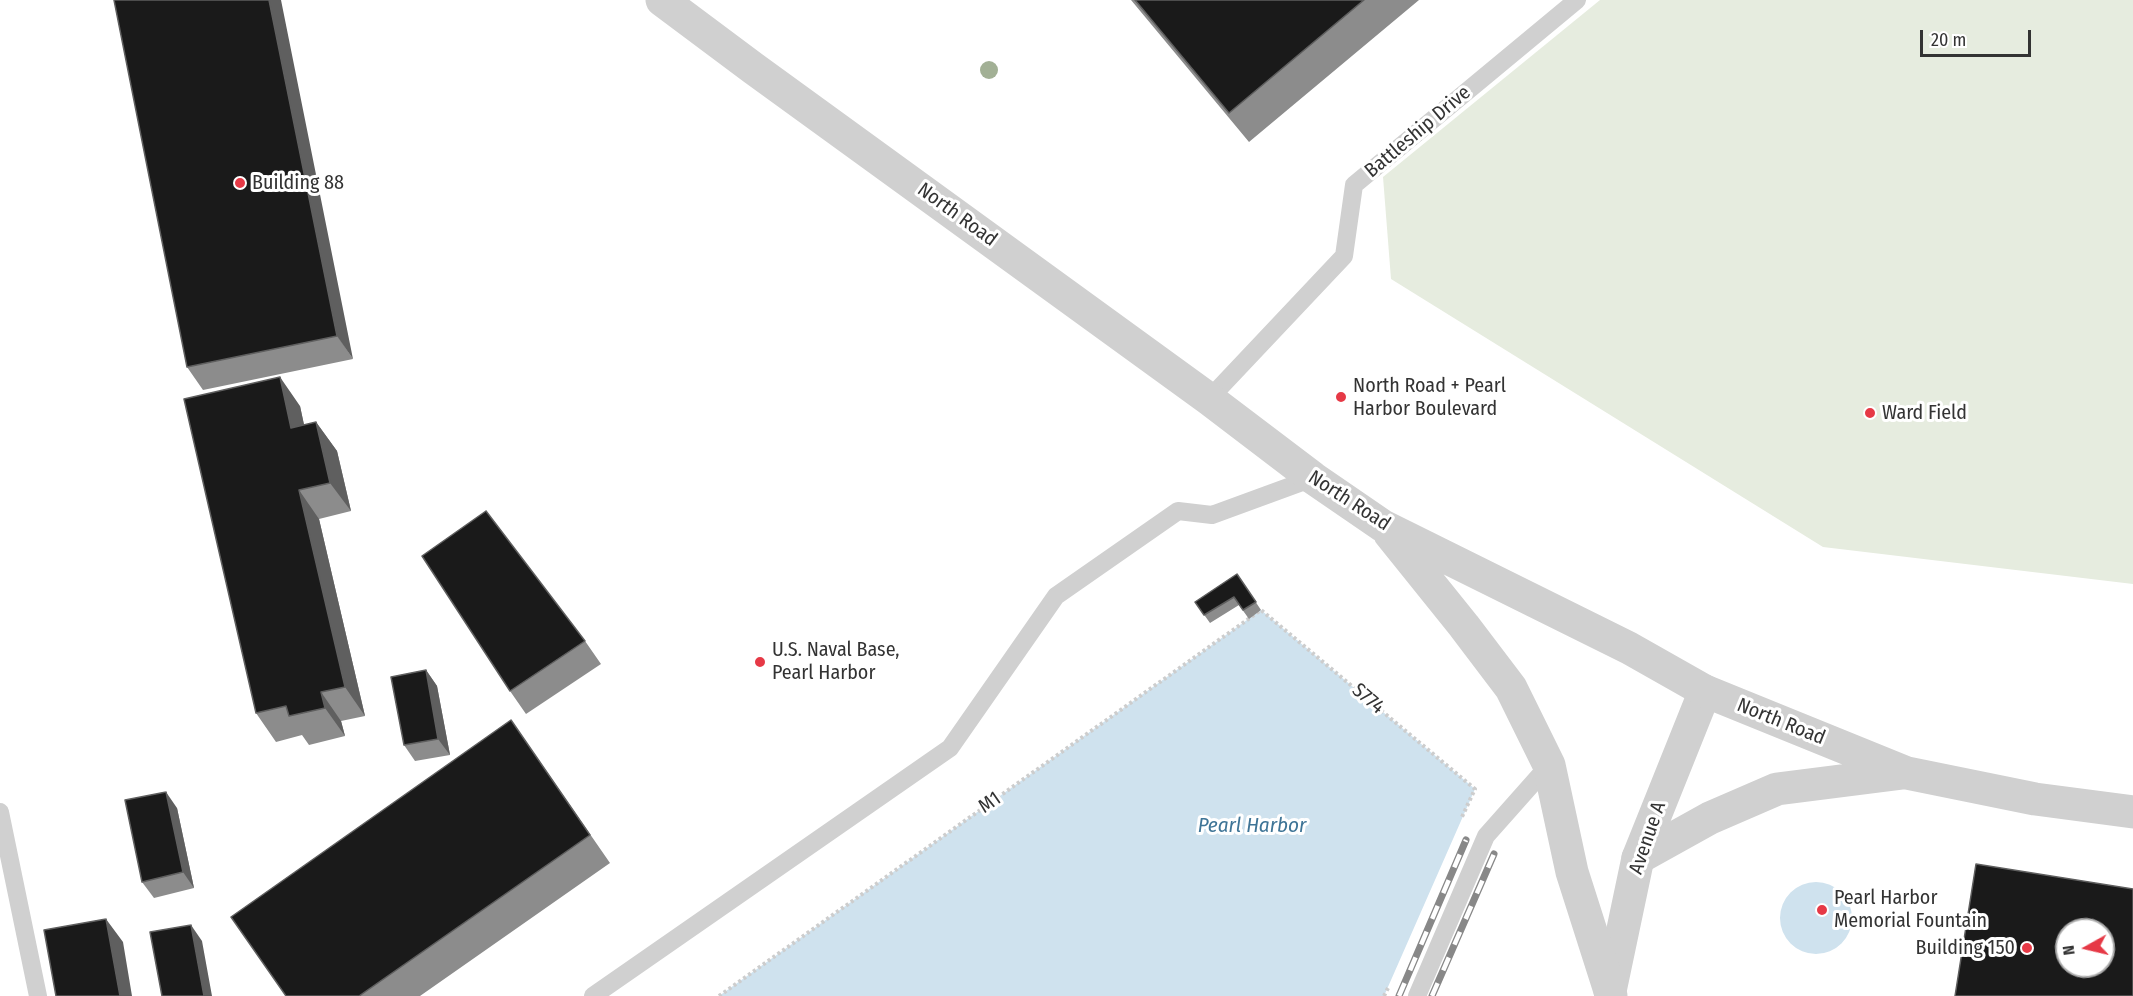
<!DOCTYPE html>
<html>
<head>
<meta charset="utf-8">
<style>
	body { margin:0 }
	#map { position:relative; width:2133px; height:996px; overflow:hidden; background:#fff; font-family:"Fira Sans Condensed",sans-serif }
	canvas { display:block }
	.north { position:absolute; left:2055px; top:918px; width:60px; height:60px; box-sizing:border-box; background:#fff; border:2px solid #adadad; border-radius:50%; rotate:262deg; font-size:16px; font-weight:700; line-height:24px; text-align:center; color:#333 }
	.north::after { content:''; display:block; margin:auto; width:21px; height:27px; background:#e63946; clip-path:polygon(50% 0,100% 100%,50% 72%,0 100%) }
	.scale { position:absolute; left:1920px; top:30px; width:111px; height:27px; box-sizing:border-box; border:3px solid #333; border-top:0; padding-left:8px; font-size:18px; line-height:21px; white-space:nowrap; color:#333; -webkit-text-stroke:4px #fff; paint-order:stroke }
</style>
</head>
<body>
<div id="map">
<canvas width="2133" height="996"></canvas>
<div class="north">N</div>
<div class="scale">20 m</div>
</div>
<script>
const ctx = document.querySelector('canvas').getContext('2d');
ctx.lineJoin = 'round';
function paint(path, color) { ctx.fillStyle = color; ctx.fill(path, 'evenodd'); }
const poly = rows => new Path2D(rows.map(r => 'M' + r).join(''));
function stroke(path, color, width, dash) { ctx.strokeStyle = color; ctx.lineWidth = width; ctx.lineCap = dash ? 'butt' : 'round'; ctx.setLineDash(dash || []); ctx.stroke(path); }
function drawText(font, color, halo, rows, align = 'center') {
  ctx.font = font + ' "Fira Sans Condensed",sans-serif'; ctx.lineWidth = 6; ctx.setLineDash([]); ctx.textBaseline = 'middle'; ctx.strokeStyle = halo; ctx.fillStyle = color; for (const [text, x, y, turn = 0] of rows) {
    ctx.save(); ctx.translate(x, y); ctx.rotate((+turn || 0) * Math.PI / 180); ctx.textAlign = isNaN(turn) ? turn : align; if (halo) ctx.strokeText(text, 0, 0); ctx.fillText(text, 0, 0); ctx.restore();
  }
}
const green = poly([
	[1600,0,2133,0,2133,584,1823,547,1391,279,1383,177]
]);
const water = poly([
	[1261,610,1475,789,1384,996,719,996],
	'1780 918a36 36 0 1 1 72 0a36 36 0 1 1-72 0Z'
]);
const path = poly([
	[719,996,1261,610,1475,789,1461,819],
	[1384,996,1388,988]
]);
const service = poly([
	[1209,399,1344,256,1354,185,1577,0],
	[0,812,38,996],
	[593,996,950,748,1056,596,1178,511,1212,515,1313,478],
	[1417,996,1486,836,1549,765]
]);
const minor = poly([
	[1611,996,1610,991,1638,858,1705,691]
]);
const tertiary = poly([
	[662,0,753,68,1209,399,1313,478,1383,526,1629,648,1705,691,1907,773,2035,799,2133,812],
	[1390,534,1464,626,1511,688,1549,765,1572,872,1610,991],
	[1638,858,1710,818,1777,789,1903,773]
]);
const rail = poly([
	[1399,996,1466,840],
	[1432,996,1494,854]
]);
const trees = [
	[989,70]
];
const wall = poly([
	[114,0,353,359,203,390,187,367],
	[1131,0,1419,0,1249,142],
	[300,406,304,425,316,422,337,451,351,511,319,519,365,716,341,721,345,736,309,745,302,735,276,742,256,713],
	[1237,574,1261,610,1249,619,1239,605,1210,623,1195,602],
	[585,641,601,664,526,714,510,691],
	[426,670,437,686,450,755,415,761,404,745],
	[511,720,610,863,420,996,286,996],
	[177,808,194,888,154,898,142,882]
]);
const shadedWall = poly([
	[269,0,281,0,353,359,337,336],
	[280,377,300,406,311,457,291,428],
	[316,422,337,451,351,511,330,483],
	[299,490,319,519,365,716,345,687],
	[426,670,437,686,450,755,438,739],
	[321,692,341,721,345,736,325,708],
	[166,792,177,808,194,888,183,872],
	[106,919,123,942,132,996,120,996],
	[191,925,202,941,212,996,204,996]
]);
const building = poly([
	[114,0,269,0,337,336,187,367,114,0],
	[1135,0,1364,0,1229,113,1135,0],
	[280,377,291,428,316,422,330,483,299,490,345,687,321,692,325,708,289,716,286,706,256,713,184,399,280,377],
	[486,511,585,641,510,691,422,556,486,511],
	[1237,574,1256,602,1243,610,1234,597,1204,615,1195,602,1237,574],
	[426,670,438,739,404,745,391,677,426,670],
	[511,720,590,835,359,996,286,996,231,917,511,720],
	[166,792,183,872,142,882,125,800,166,792],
	[1976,864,2133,889,2133,996,1955,996,1976,864],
	[2067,930,2103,930,2103,966,2067,966,2067,930],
	[106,919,120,996,56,996,44,930,106,919],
	[191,925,204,996,162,996,150,932,191,925]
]);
const markers = [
	[240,183,6,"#e63946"],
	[1341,397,6,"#e63946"],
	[1870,413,6,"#e63946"],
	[760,662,6,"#e63946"],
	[1822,910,6,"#e63946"],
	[2027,948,6,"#e63946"]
];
const streetNames = [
	["Battleship Drive",1418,132,-40],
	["North Road",957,215,36],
	["North Road",1349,501,33],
	["S774",1368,699,40],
	["North Road",1781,722,22],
	["M1",990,803,-35],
	["Avenue A",1648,838,-71]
];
const poiNames = [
	["Building 88",252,183],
	["North Road + Pearl",1353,386],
	["Harbor Boulevard",1353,409],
	["Ward Field",1882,413],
	["U.S. Naval Base,",772,650],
	["Pearl Harbor",772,673],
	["Pearl Harbor",1834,898],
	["Memorial Fountain",1834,921],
	["Building 150",2015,948,"right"]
];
const waterNames = [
	["Pearl Harbor",1252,826]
];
paint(green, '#e6ecdf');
paint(water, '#cfe2ee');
stroke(path, '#cdcdcd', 4, [3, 3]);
stroke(service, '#d0d0d0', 18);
stroke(minor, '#d0d0d0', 33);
stroke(tertiary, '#d0d0d0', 33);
stroke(rail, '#888', 7);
stroke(rail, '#fff', 4.5, [14]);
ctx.fillStyle = '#a2b095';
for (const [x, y] of trees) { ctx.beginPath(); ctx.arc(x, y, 9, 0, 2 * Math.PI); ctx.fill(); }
paint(wall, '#8c8c8c');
paint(shadedWall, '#5f5f5f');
paint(building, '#1a1a1a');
stroke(building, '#5f5f5f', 1.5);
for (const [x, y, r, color] of markers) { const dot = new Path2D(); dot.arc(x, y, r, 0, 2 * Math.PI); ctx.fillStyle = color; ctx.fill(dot); stroke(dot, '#fff', 2); }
drawText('20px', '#333', '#fff', streetNames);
drawText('20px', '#333', '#fff', poiNames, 'left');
drawText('italic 21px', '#3f7597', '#fff', waterNames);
</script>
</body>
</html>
